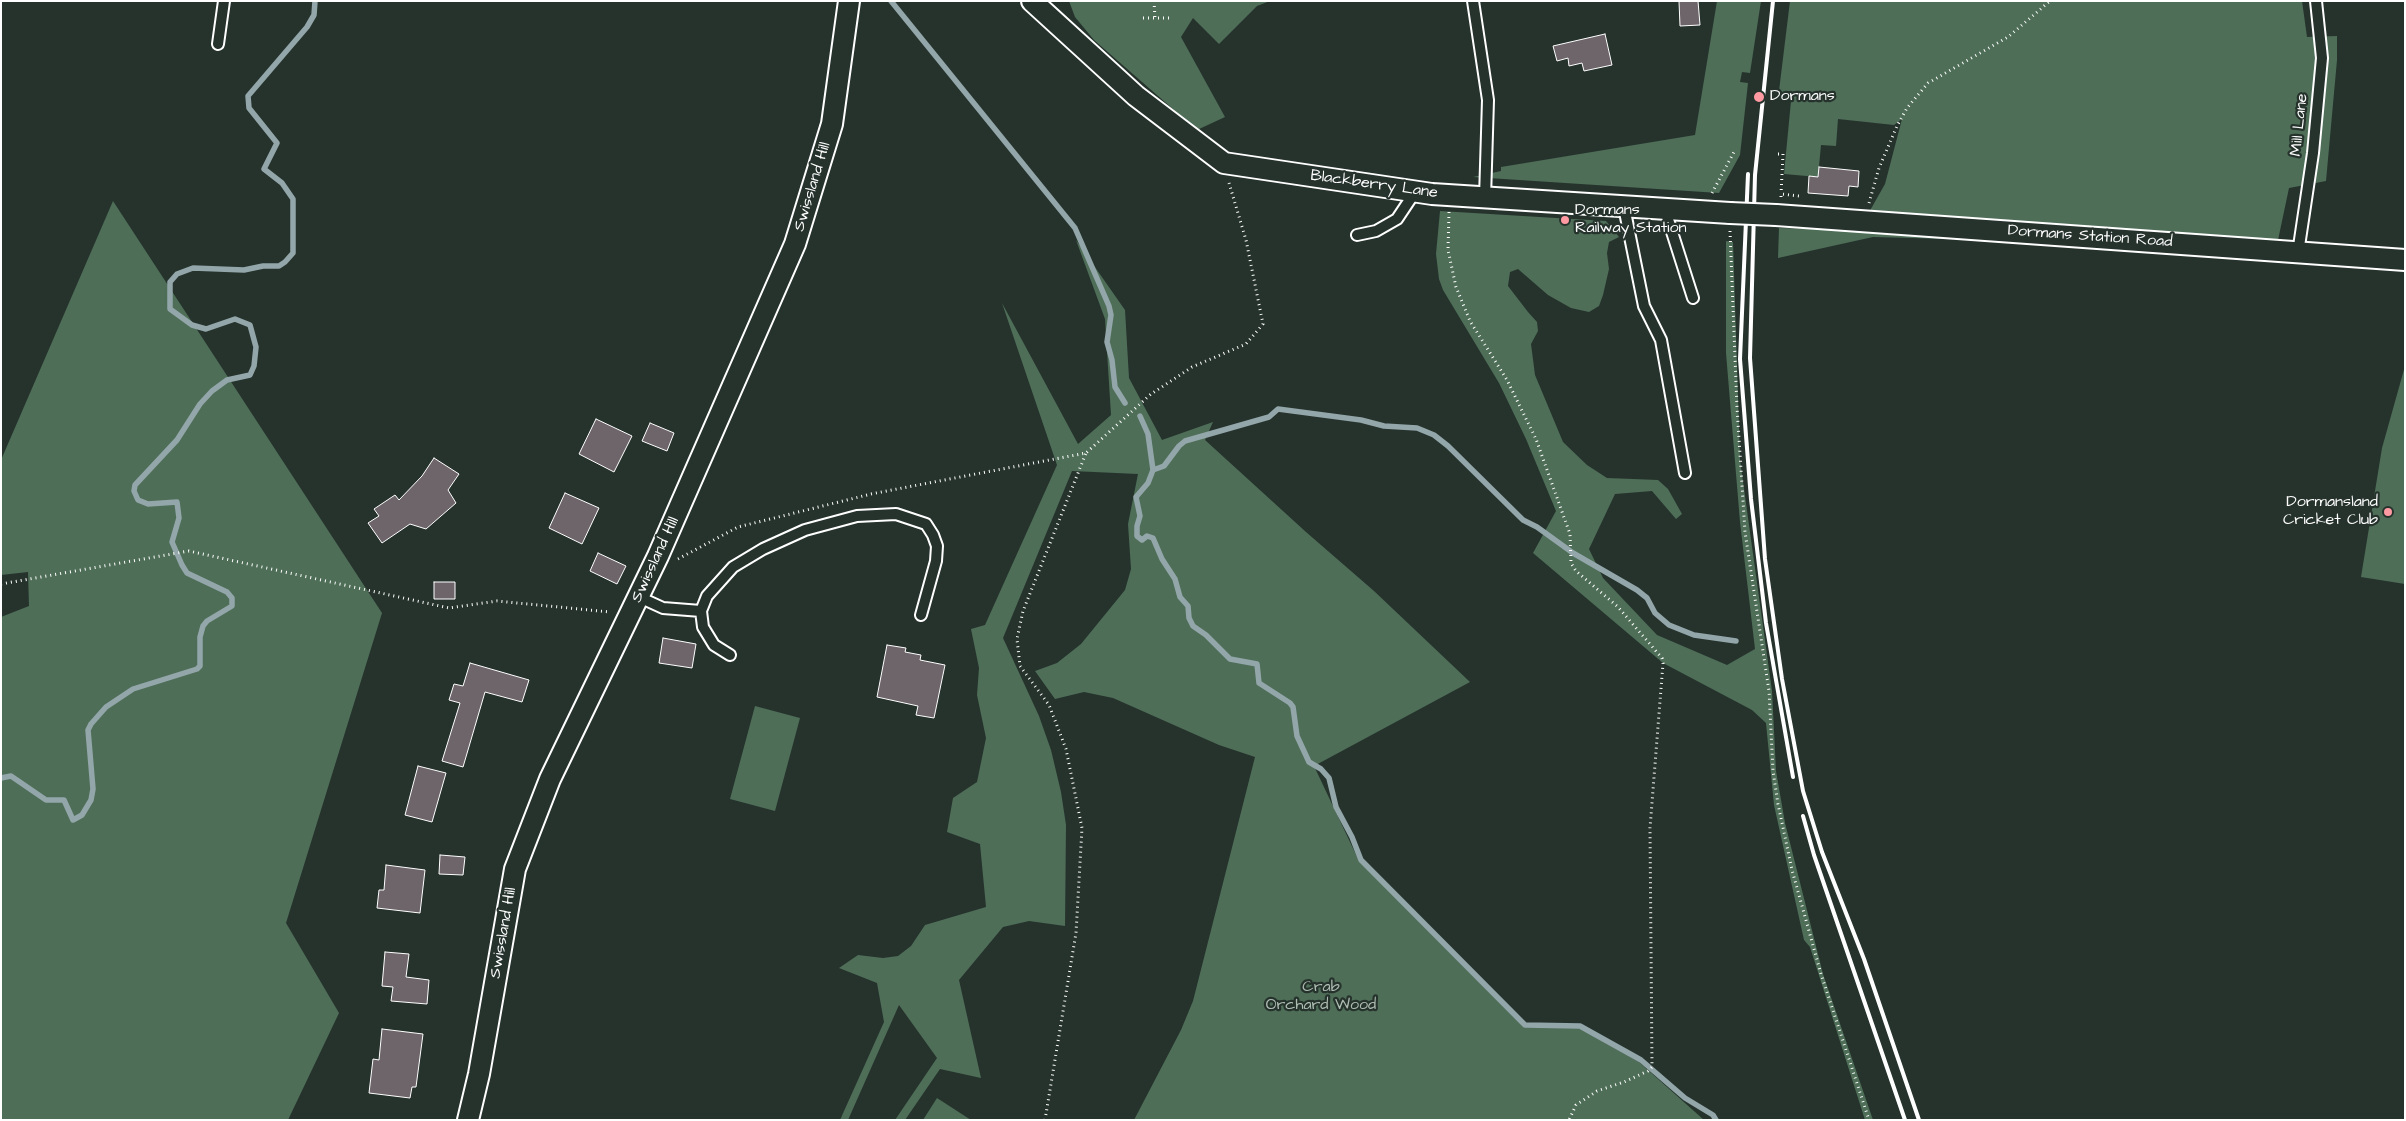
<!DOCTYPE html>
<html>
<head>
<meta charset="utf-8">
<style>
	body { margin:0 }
	#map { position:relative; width:2406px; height:1121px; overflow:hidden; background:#26332d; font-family:"Architects Daughter",sans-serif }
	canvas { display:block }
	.frame { position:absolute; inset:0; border:2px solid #fff; pointer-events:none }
</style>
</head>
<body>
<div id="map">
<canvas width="2406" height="1121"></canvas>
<div class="frame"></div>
</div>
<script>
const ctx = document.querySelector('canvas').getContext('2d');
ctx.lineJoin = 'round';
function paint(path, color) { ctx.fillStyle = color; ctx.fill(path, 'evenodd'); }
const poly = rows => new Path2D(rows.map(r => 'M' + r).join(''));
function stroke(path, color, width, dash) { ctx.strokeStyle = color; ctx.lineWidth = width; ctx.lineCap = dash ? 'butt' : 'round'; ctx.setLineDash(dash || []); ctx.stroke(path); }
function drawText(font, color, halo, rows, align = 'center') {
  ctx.font = font + ' "Architects Daughter",sans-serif'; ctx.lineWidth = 4.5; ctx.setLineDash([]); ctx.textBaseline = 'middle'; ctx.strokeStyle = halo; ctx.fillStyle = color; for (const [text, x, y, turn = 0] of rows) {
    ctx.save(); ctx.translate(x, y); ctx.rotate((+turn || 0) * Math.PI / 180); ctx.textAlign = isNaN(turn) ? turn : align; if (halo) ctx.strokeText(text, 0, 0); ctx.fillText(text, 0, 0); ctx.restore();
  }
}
const green = poly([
	[1069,1,1270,1,1257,6,1219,44,1193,18,1181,37,1225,117,1197,130,1094,40,1075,17],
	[1717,1,1761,1,1750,73,1742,72,1740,82,1748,83,1740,155,1719,193,1473,177,1501,171,1501,167,1695,135],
	[1790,1,2302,1,2307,37,2337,36,2337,60,2326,181,2289,188,2274,259,2104,243,1873,237,1778,258,1779,228,1859,230,1885,184,1902,119,1894,125,1838,119,1836,146,1821,145,1818,177,1784,174,1791,101,1778,99],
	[113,201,382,613,286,923,339,1013,288,1120,1,1120,1,617,29,606,28,572,1,575,1,460],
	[1440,211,1606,221,1619,237,1609,242,1607,253,1609,269,1603,295,1599,306,1589,312,1571,308,1548,295,1518,269,1510,272,1508,286,1528,312,1537,322,1538,331,1531,344,1535,375,1563,442,1587,465,1607,478,1658,480,1668,489,1682,514,1676,519,1652,491,1615,494,1589,549,1603,578,1657,635,1727,665,1755,649,1740,522,1726,353,1726,241,1733,242,1740,460,1772,691,1776,771,1785,823,1823,974,1873,1120,1865,1120,1810,947,1804,940,1774,805,1766,723,1752,710,1663,663,1533,553,1556,511,1526,439,1499,383,1443,290,1439,279,1436,254],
	[1076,240,1125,310,1129,378,1162,440,1213,422,1205,440,1306,532,1374,591,1470,682,1314,766,1359,861,1524,1027,1579,1028,1639,1062,1704,1120,1134,1120,1181,1030,1193,1001,1255,757,1219,745,1113,698,1084,692,1055,699,1035,671,1057,663,1081,644,1125,590,1131,569,1128,524,1138,474,1072,471,1003,638,1039,716,1051,750,1061,792,1066,825,1065,926,1029,921,1003,927,959,980,981,1078,940,1069,905,1120,895,1120,937,1058,899,1005,848,1120,840,1120,884,1022,877,983,839,968,858,955,883,958,898,956,911,946,925,925,986,907,980,844,947,832,953,798,977,782,986,738,977,695,979,668,971,629,985,625,1057,465,1002,303,1078,444,1111,415,1105,319],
	[2405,366,2405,584,2361,577,2382,448],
	[755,706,800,718,775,811,730,799],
	[937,1098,971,1120,923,1120]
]);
const stream = poly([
	[891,1,1075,228,1109,306,1111,315,1107,342,1112,360,1115,387,1125,403],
	[1140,416,1148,434,1153,470,1148,483,1136,497,1140,516,1137,526,1137,536,1142,540,1147,536,1153,538,1162,559,1175,579,1180,597,1188,606,1189,618,1193,626,1206,635,1230,659,1257,664,1259,683,1290,703,1293,707,1297,736,1309,762,1321,769,1329,778,1336,807,1352,837,1361,860,1525,1025,1580,1026,1641,1060,1685,1098,1713,1115,1716,1120],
	[1153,470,1164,466,1179,446,1185,441,1269,417,1278,409,1361,420,1384,426,1417,428,1434,435,1448,446,1523,520,1537,527,1573,553,1637,590,1647,598,1655,613,1669,625,1694,635,1736,641],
	[1,778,11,776,46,800,64,800,73,820,82,815,91,800,93,789,88,730,91,724,106,707,133,689,197,669,200,666,200,637,203,626,207,621,232,606,232,598,227,592,187,573,182,565,172,542,179,518,177,502,148,504,138,500,134,491,135,485,177,440,200,404,212,391,227,380,250,375,254,366,256,347,250,325,235,319,206,329,192,325,170,309,170,282,177,274,193,268,244,270,263,266,279,266,285,262,293,253,293,199,282,183,264,169,277,143,249,108,248,96,307,27,314,15,315,1]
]);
const building = poly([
	[1679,1,1698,1,1700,25,1680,26,1679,1],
	[1605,34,1612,65,1584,71,1582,63,1569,66,1568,58,1557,61,1553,46,1605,34],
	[1819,167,1859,171,1858,187,1849,186,1848,196,1808,193,1809,176,1818,177,1819,167],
	[596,419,632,436,614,472,579,454,596,419],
	[650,423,674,433,667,451,642,441,650,423],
	[434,458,459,474,448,490,456,503,426,529,410,524,382,543,368,523,379,516,374,509,395,495,399,500,422,476,434,458],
	[565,493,599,508,582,544,549,528,565,493],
	[598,553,626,566,617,584,590,571,598,553],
	[434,582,455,582,455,599,434,599,434,582],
	[663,638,696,644,692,668,659,663,663,638],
	[887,645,906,648,905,652,921,655,920,660,945,665,934,718,916,715,918,706,877,697,887,645],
	[470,663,529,680,522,702,485,692,463,767,442,761,460,703,449,700,454,684,463,686,470,663],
	[418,766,446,773,432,822,405,815,418,766],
	[440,855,465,857,463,875,439,874,440,855],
	[386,865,425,870,420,913,377,908,379,890,384,890,386,865],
	[385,952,409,954,406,977,429,980,427,1004,391,1001,393,987,382,986,385,952],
	[382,1029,423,1034,416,1087,412,1087,410,1098,369,1093,373,1059,379,1060,382,1029]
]);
const path = poly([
	[1154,1,1155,18],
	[1143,18,1169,18],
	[1778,154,1783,154,1781,194],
	[1712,193,1734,152],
	[1781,197,1781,194,1799,196],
	[1869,203,1879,168,1897,126,1907,108,1928,83,2008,37,2050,1],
	[1449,212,1448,250,1456,287,1470,321,1507,380,1536,439,1570,534,1571,563,1576,571,1618,607,1662,658,1663,663,1650,828,1652,1067,1648,1071,1624,1082,1597,1091,1576,1105,1569,1120],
	[1730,231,1737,407,1745,532,1769,691,1773,771,1778,804,1792,870,1821,974,1869,1120],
	[678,559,738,527,871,494,1086,453,1151,394,1192,367,1246,344,1263,324,1246,240,1229,183],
	[1,584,189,551,449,608,497,601,610,612],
	[1045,1120,1076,933,1082,828,1066,749,1049,705,1020,666,1017,639,1023,611,1086,453]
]);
const lane = poly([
	[1473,1,1488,100,1485,198],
	[218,44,224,1],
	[1624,207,1644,306,1661,340,1685,473],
	[1665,210,1693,298],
	[1357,235,1376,231,1397,219,1415,192],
	[2298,253,2313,153,2322,58,2316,1],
	[639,597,663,608,701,611,707,596,733,567,763,549,805,530,857,516,896,514,926,524,933,535,937,546,936,561,921,615],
	[701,611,703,627,714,645,730,655]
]);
const street = poly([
	[1032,1,1136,96,1224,163,1432,194,1730,213],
	[1776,215,2405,260],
	[468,1120,479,1074,515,869,550,779,658,556,795,244,832,124,849,1]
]);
const rail = poly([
	[1773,1,1755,175,1750,358,1765,559,1782,679,1803,791,1822,852,1864,959,1919,1120],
	[1748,174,1740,359,1751,499,1766,623,1793,777],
	[1803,816,1814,855,1905,1120]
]);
const streetBridge = poly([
	[1730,213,1776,215]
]);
const markers = [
	[1759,97,6,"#ff9aa2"],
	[1565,220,5,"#ff9aa2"],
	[2388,512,5,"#ff9aa2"]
];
const poiNames = [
	["Dormans",1770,97],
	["Dormans",1575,211],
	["Railway Station",1575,229],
	["Dormansland",2378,503,"right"],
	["Cricket Club",2378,521,"right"]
];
const streetNames = [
	["Mill Lane",2300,125,-84],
	["Blackberry Lane",1374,185,8],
	["Swissland Hill",813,187,-73],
	["Dormans Station Road",2090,237,4],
	["Swissland Hill",656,560,-65],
	["Swissland Hill",504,933,-80]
];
const parkNames = [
	["Crab",1321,988],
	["Orchard Wood",1321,1006]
];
paint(green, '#4e6e58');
stroke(stream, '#93a6aa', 5.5);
paint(building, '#6e656b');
stroke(building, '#fff', 1);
stroke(lane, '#fff', 14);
stroke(street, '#fff', 24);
stroke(path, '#fff', 3, [1, 4]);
stroke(lane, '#26332d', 10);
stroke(street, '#26332d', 20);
stroke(rail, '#fff', 4);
stroke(streetBridge, '#fff', 24, []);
stroke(streetBridge, '#26332d', 20);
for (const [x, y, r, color] of markers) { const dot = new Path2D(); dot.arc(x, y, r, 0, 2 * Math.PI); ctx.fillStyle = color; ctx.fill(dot); stroke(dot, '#26332d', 2); }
drawText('16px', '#fff', '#26332d', poiNames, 'left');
drawText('16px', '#fff', '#26332d', streetNames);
drawText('16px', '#afbeb4', '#26332d', parkNames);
</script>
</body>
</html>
